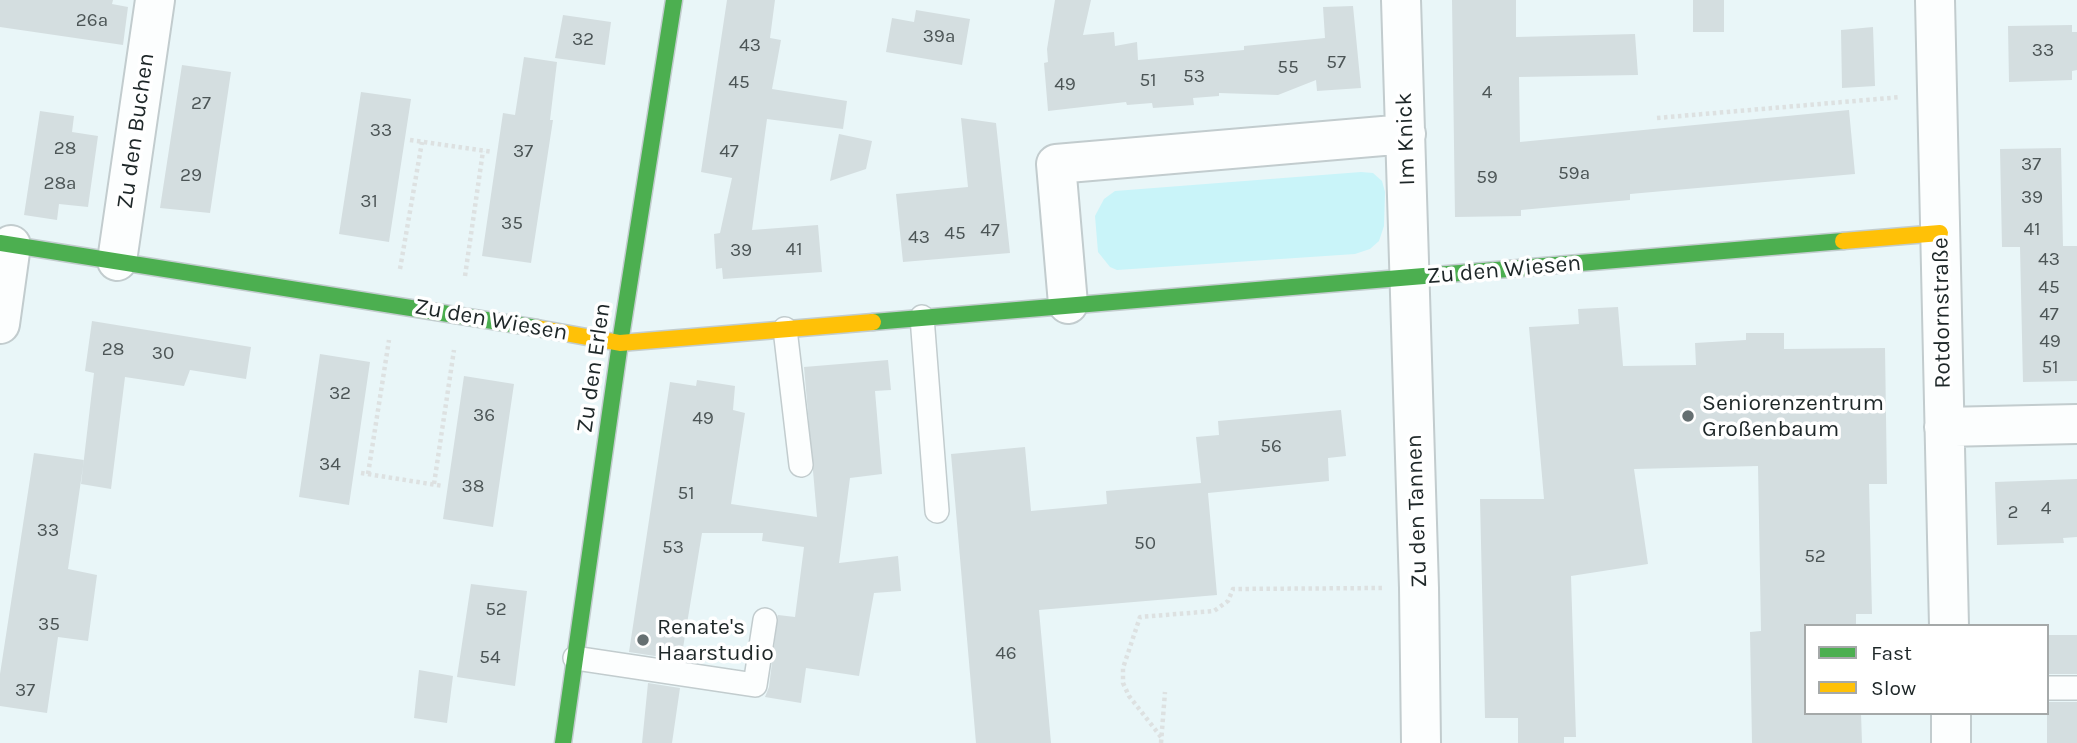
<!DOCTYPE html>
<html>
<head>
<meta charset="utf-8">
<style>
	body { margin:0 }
	#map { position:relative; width:2077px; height:743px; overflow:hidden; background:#e9f6f8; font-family:Karla,sans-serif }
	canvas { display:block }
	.legend { position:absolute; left:1804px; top:624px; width:245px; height:91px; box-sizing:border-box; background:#fff; border:2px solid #a5a9a9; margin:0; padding:9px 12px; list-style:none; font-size:21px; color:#1e2728 }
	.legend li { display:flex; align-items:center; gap:14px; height:35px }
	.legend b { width:35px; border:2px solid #a5a9a9 }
</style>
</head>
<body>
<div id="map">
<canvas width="2077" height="743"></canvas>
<ul class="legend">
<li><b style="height:9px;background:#4caf50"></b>Fast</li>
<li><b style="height:9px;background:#ffc107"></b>Slow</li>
</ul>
</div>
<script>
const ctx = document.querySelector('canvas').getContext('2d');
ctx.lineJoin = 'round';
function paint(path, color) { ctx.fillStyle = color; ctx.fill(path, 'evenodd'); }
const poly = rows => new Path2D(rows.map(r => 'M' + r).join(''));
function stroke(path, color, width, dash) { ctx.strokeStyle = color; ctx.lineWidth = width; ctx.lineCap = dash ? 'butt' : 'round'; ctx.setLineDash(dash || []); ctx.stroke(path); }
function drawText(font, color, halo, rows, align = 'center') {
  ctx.font = font + ' Karla,sans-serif'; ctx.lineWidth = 7; ctx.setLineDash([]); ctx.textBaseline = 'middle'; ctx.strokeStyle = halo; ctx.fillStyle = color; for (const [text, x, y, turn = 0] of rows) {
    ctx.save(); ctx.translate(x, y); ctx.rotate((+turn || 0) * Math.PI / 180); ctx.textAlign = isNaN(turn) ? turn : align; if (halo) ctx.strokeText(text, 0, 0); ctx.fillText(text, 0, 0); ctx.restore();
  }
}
const green = poly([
	[1361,172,1373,173,1382,181,1385,192,1384,226,1379,241,1370,249,1355,254,1117,270,1110,267,1098,252,1095,216,1104,199,1115,191]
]);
const building = poly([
	[0,0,113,0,112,4,128,7,123,45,0,27],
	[727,0,775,0,770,38,781,40,772,89,847,101,843,129,767,119,752,230,818,225,822,272,723,279,722,268,716,269,714,234,720,233,732,178,701,172],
	[1055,0,1091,0,1083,35,1114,32,1115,46,1137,42,1138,60,1244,50,1244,46,1325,38,1323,7,1353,6,1361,88,1317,91,1316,80,1278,95,1219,93,1219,96,1193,98,1194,105,1153,108,1152,103,1127,105,1126,102,1048,111,1044,63,1048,62,1047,49],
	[1452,0,1516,0,1516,37,1635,34,1638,75,1519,77,1520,142,1849,110,1855,174,1630,194,1630,200,1521,210,1521,216,1455,217],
	[1693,0,1724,0,1724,32,1693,32],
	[916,10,970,19,962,65,886,52,892,18,914,22],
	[563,15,611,22,605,65,555,58],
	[2072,25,2072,32,2077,32,2077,70,2072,71,2072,80,2009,82,2008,26],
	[1873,27,1875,86,1842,88,1841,30],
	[524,57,557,62,550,120,553,120,531,263,482,256,503,113,515,115],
	[182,65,231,72,210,213,160,208],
	[361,92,411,99,389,242,339,234],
	[40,111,74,116,72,132,98,136,88,207,59,204,57,220,24,215],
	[961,118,996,123,1010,253,903,262,896,194,968,187],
	[839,134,872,141,866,169,830,181],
	[2061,148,2063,246,2077,246,2077,381,2023,382,2020,247,2002,247,2000,149],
	[1618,307,1623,366,1696,365,1695,343,1746,340,1746,333,1784,333,1784,349,1885,348,1887,484,1869,484,1872,614,1856,614,1856,626,1806,626,1806,713,1861,713,1862,743,1752,743,1750,632,1761,631,1758,466,1634,469,1648,564,1571,576,1576,737,1564,737,1564,743,1518,743,1518,718,1485,718,1480,499,1544,499,1529,327,1579,324,1578,309],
	[92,321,251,347,246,379,190,370,184,386,125,377,111,489,81,484,94,373,85,371],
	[320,354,370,362,349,505,299,497],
	[888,360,891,390,875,391,882,474,850,478,839,563,898,556,901,591,874,593,859,676,806,668,801,703,765,697,769,687,778,615,795,617,804,547,762,541,763,533,702,533,681,660,629,652,670,382,696,386,697,380,735,386,733,410,745,413,731,504,817,517,804,367],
	[464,376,514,384,493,527,443,519],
	[1341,410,1346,456,1328,458,1329,481,1208,493,1217,595,1039,610,1051,743,976,743,951,454,1025,447,1031,511,1107,504,1106,491,1201,483,1196,437,1219,435,1218,421],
	[34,453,84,460,68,569,97,575,88,641,58,637,47,713,0,706,0,674],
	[2077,479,2077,537,2063,538,2064,543,1997,545,1995,482],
	[471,584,527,591,515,686,457,677],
	[2047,635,2077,635,2077,674,2047,674],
	[419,670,453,676,447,723,414,718],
	[648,683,680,688,672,743,642,743],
	[2047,702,2077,702,2077,743,2047,743]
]);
const path = poly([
	[1657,118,1901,97],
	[410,140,493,152],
	[400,269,422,142],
	[465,276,483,151],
	[361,473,443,486],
	[368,474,389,340],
	[434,484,454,350],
	[1161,737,1129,696,1123,683,1123,668,1140,617,1214,611,1228,601,1233,589,1383,588],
	[1161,743,1165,692]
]);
const lane = poly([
	[922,317,937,511],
	[785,329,801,465],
	[575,658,755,685,765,620],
	[2047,688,2077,688]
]);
const street = poly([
	[1401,0,1419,588,1421,743],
	[1935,0,1949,626],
	[117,261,155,0],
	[1068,304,1056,164,1406,134],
	[0,324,11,245],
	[1944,427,2077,424],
	[1951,713,1951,743]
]);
const fast = poly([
	[0,243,537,328],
	[873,322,1843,241],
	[563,743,620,343,674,0]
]);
const slow = poly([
	[1843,241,1940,233],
	[537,328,620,343,873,322]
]);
const markers = [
	[1688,416,7,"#656f71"],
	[643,640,7,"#656f71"]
];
const numberNames = [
	["26a",92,21],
	["39a",939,37],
	["32",583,40],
	["43",750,46],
	["33",2043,51],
	["57",1336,63],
	["55",1288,68],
	["53",1194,77],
	["51",1148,81],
	["45",739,83],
	["49",1065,85],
	["4",1487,93],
	["27",201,104],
	["33",381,131],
	["28",65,149],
	["37",523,152],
	["47",729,152],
	["37",2031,165],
	["59a",1574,174],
	["29",191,176],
	["59",1487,178],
	["28a",60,184],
	["39",2032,198],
	["31",369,202],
	["35",512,224],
	["41",2032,230],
	["47",990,231],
	["45",955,234],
	["43",919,238],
	["41",794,250],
	["39",741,251],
	["43",2049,260],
	["45",2049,288],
	["47",2049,315],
	["49",2050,342],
	["28",113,350],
	["30",163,354],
	["51",2050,368],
	["32",340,394],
	["36",484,416],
	["49",703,419],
	["56",1271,447],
	["34",330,465],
	["38",473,487],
	["51",686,494],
	["4",2046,509],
	["2",2013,513],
	["33",48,531],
	["50",1145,544],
	["53",673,548],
	["52",1815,557],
	["52",496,610],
	["35",49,625],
	["46",1006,654],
	["54",490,658],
	["37",25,691]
];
const streetNames = [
	["Zu den Buchen",136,131,-82],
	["Im Knick",1406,139,-92],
	["Zu den Wiesen",1504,270,-5],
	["Rotdornstraße",1942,313,-91],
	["Zu den Wiesen",491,320,10],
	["Zu den Erlen",594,368,-82],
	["Zu den Tannen",1417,511,-92]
];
const poiNames = [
	["Seniorenzentrum",1702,403],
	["Großenbaum",1702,429],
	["Renate's",657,627],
	["Haarstudio",657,653]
];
paint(green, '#c9f4f9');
paint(building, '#d4dee0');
stroke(lane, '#c2ccce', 26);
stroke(street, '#c2ccce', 42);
stroke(fast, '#c2ccce', 19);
stroke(slow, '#c2ccce', 19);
stroke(path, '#dde1e1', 4.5, [3.5, 3.5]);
stroke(lane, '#fcfefe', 23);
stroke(street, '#fcfefe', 38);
stroke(fast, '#4caf50', 16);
stroke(slow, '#ffc107', 16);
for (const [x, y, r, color] of markers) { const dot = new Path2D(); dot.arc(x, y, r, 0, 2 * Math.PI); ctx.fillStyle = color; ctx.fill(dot); stroke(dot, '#fff', 2.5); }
drawText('19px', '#4c5556', null, numberNames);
drawText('23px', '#1e2728', '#fff', streetNames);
drawText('23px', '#1e2728', '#fff', poiNames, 'left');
</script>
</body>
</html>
